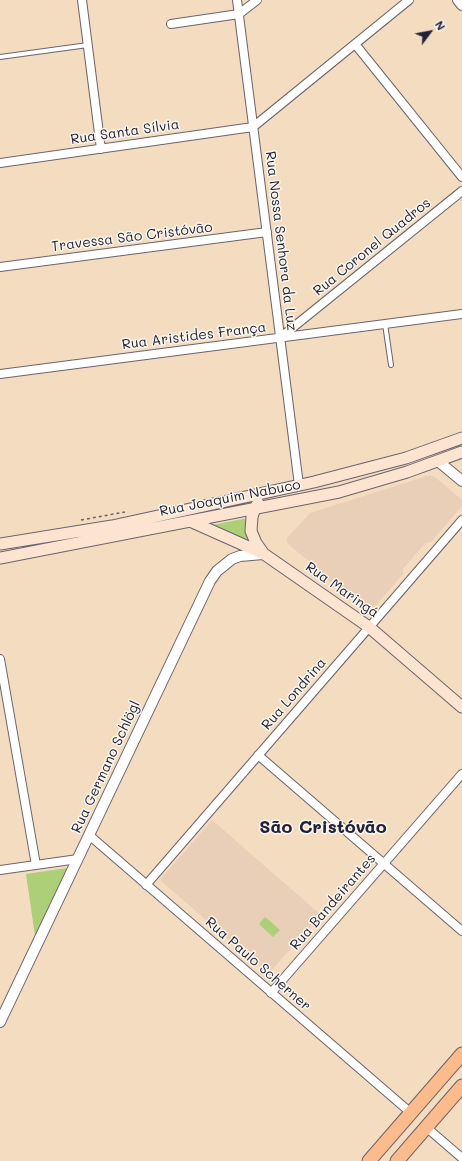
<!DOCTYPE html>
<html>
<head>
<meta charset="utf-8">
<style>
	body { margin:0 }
	#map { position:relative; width:462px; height:1161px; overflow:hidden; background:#f4dcc0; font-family:Mali,sans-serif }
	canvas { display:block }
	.north { position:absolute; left:410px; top:12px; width:40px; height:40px; -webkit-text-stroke:3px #fbf7ec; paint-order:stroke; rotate:58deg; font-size:11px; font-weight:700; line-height:16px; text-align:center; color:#22223b }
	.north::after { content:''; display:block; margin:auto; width:14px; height:18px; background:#22223b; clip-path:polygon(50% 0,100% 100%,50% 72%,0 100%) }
</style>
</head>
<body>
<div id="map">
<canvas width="462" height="1161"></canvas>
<div class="north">N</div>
</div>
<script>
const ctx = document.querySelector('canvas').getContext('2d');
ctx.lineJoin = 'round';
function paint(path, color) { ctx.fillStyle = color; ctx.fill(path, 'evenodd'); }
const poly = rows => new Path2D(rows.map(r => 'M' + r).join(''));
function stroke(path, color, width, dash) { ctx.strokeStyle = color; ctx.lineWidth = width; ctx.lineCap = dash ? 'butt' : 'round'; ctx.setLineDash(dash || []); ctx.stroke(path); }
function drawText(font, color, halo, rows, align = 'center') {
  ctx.font = font + ' Mali,sans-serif'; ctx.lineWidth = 3; ctx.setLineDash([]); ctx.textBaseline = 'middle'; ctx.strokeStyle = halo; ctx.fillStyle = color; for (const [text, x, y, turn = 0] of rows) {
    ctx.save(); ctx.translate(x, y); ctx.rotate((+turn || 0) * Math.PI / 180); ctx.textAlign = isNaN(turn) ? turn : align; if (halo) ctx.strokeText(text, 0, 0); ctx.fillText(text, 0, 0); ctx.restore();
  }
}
const built = poly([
	[430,475,435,477,462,500,462,506,431,542,425,543,403,569,403,574,372,610,317,573,319,570,287,543,287,538,310,513],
	[212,820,321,915,268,974,160,880]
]);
const green = poly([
	[248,518,247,542,212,525],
	[67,868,35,936,26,874],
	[265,917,280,930,273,937,259,924]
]);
const path = poly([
	[81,520,125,512]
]);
const service = poly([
	[0,57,88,45],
	[385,324,391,365]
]);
const minor = poly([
	[82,0,101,149],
	[237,0,299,485],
	[171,24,239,14,257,0],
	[355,44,462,177],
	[0,163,253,127,409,0],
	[0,267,267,232],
	[281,337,462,191],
	[0,374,462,314],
	[0,659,36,865],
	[258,755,462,931],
	[89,835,411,1113],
	[0,870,78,859],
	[146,885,462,520],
	[271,993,462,774],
	[426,1127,462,1158]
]);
const tertiary = poly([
	[458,0,462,5],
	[438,461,462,481],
	[0,1022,210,581,217,571,232,559,240,556,263,554]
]);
const secondary = poly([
	[258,503,255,508,252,517,251,531,256,543,263,553],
	[190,521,264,554,369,627,462,707],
	[0,544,112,526,314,482,406,458,462,438],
	[0,558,339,492,407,472,462,452]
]);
const trunk = poly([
	[369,1161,462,1054],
	[397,1161,462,1086]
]);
const streetNames = [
	["Rua Santa Sílvia",125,132,-8],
	["Travessa São Cristóvão",132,237,-7],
	["Rua Nossa Senhora da Luz",281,241,83],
	["Rua Coronel Quadros",372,247,-39],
	["Rua Aristides França",194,336,-7],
	["Rua Joaquim Nabuco",230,498,-11],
	["Rua Maringá",342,590,35],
	["Rua Londrina",294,694,-49],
	["Rua Germano Schlögl",106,767,-65],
	["Rua Bandeirantes",333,902,-49],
	["Rua Paulo Scherner",258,964,41]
];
const districtNames = [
	["São Cristóvão",323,827]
];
paint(built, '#e9ceb8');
paint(green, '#accf78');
stroke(service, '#6c636a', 6);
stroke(minor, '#6c636a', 10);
stroke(tertiary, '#6c636a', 12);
stroke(secondary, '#6c636a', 13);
stroke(trunk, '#6c636a', 15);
stroke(path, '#6c636a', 1.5, [3, 3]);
stroke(service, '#fff', 4);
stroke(minor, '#fff', 8);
stroke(tertiary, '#fff', 10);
stroke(secondary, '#fde4d1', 11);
stroke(trunk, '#fbbb8c', 13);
drawText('14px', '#22223b', '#fbf7ec', streetNames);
drawText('bold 18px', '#22223b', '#fbf7ec', districtNames);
</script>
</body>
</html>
